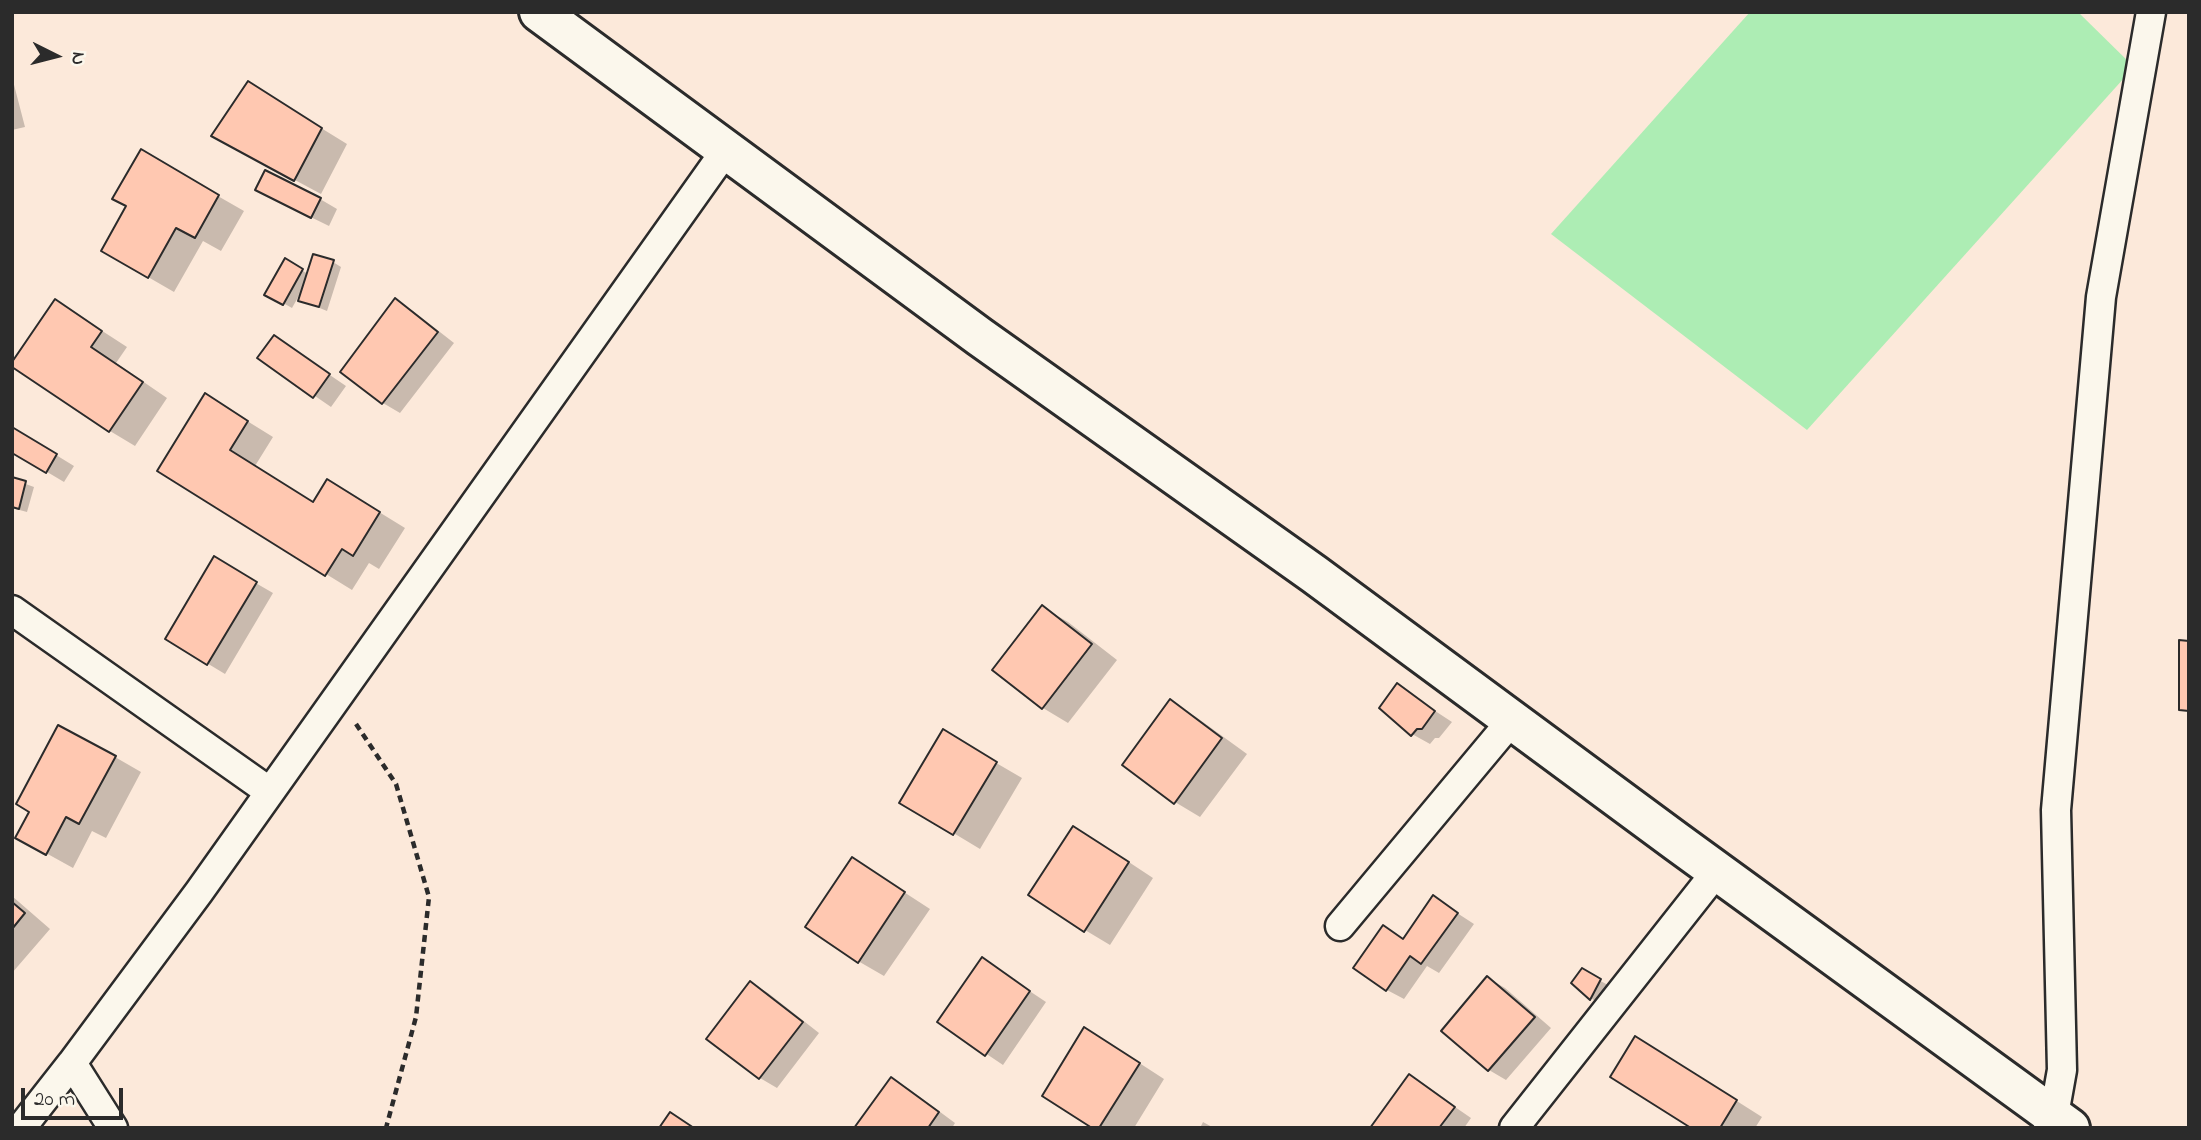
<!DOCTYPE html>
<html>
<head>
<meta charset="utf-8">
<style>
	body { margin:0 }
	#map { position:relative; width:2201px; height:1140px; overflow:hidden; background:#fce9da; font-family:"Indie Flower",sans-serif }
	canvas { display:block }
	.frame { position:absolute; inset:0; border:14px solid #2b2b2b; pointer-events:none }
	.north { position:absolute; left:21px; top:21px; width:70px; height:70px; -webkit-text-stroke:5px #fbf7ec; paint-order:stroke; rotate:96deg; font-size:19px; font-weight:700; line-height:28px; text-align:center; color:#2b2b2b }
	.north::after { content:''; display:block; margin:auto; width:24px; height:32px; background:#2b2b2b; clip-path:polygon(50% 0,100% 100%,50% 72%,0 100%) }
	.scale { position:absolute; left:21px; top:1088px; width:102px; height:32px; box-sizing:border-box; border:4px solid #2b2b2b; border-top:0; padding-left:9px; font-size:21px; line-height:24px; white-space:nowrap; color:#2b2b2b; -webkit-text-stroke:5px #fbf7ec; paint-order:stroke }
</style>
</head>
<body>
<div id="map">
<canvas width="2201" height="1140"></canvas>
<div class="frame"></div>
<div class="north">N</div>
<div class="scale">20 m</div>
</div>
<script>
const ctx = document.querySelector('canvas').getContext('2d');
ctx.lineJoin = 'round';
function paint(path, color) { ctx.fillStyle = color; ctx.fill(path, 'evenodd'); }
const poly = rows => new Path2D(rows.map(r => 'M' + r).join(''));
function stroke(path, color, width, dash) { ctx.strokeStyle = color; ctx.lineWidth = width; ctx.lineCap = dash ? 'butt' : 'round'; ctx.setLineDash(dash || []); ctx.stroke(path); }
const green = poly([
	[1750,12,2078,12,2134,67,1807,430,1551,234]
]);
const shadow = poly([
	[12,77,25,127,12,130],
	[274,99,347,144,321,194,239,150],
	[141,152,244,211,221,251,203,241,174,292,103,251,128,206],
	[274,199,320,199,337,209,329,226],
	[285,260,308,274,333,262,341,267,327,311,300,300,302,293,301,292,292,308,267,294],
	[56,301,127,347,116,363,167,398,135,446,110,431],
	[396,301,413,311,454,343,400,413,383,403,342,371],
	[274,337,346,386,331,407,260,358],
	[231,411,273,437,255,466,314,504,353,496,405,528,379,569,369,563,352,590,159,471],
	[12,428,74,466,64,482,12,451],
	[12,479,34,487,27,512,12,508],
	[214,559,273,593,225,674,167,639],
	[1042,607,1068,622,1117,660,1068,723,1043,708],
	[1397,686,1452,722,1439,738,1435,738,1430,744,1412,734,1382,707],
	[1170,702,1196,717,1247,754,1200,817,1175,802],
	[943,732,1022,778,980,849,902,802],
	[115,757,141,772,106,838,92,831,73,868,17,837],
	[1100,843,1153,878,1110,945,1085,930],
	[853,859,930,909,884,976,858,961],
	[12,896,50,929,12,973],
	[1434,898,1474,924,1439,973,1427,966,1404,999,1387,990,1384,927,1405,940],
	[983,960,1046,1002,1003,1065,939,1022],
	[1582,971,1608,985,1598,1003,1591,998],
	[1488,978,1505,988,1551,1028,1506,1080,1489,1070],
	[751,983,768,993,819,1033,777,1088,760,1078],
	[1110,1044,1164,1079,1134,1128,1095,1128],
	[1661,1053,1762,1117,1755,1128,1694,1128],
	[1410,1076,1471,1118,1464,1128,1372,1128],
	[892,1079,909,1089,955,1123,952,1128,856,1128],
	[1203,1122,1214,1128,1200,1128]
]);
const building = poly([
	[248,81,322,128,294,181,211,136,248,81],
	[141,149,219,195,195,238,176,228,148,278,101,251,126,206,112,199,141,149],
	[265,170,321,198,311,218,255,190,265,170],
	[313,254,334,260,319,307,298,301,313,254],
	[285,258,303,269,283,305,264,295,285,258],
	[395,298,438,332,382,404,340,372,395,298],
	[55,299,102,331,91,347,143,382,109,432,12,367,12,362,55,299],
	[274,335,330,374,313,398,257,358,274,335],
	[205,393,248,421,230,450,313,502,327,479,380,512,353,556,342,549,325,576,157,471,205,393],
	[12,427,57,454,46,473,12,453,12,427],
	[12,477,26,481,19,509,12,507,12,477],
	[214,556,257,582,207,665,165,639,214,556],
	[1042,605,1092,644,1042,709,992,670,1042,605],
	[2179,640,2189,641,2189,711,2179,710,2179,640],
	[1397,683,1435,711,1422,729,1417,729,1411,736,1379,708,1397,683],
	[1170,699,1222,738,1174,804,1122,765,1170,699],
	[58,725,116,756,79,824,66,817,46,855,15,838,29,812,16,804,58,725],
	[943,729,997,762,953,835,899,803,943,729],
	[1073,826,1129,862,1084,932,1028,895,1073,826],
	[852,857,905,892,858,963,805,927,852,857],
	[1433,895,1458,913,1421,964,1410,956,1386,991,1353,968,1383,925,1403,939,1433,895],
	[12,902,25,913,12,929,12,902],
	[982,957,1030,991,985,1056,937,1022,982,957],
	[1582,968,1601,979,1590,1000,1571,983,1582,968],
	[1487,976,1535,1017,1488,1071,1441,1031,1487,976],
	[750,981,803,1022,759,1079,706,1039,750,981],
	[1084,1027,1140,1063,1099,1128,1092,1128,1042,1096,1084,1027],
	[1635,1036,1737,1100,1720,1128,1691,1128,1610,1077,1635,1036],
	[1409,1074,1455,1107,1439,1128,1370,1128,1409,1074],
	[891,1077,939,1112,928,1128,854,1128,891,1077],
	[670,1112,694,1128,659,1128,670,1112]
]);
const path = poly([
	[356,724,396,784,429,897,416,1017,386,1128]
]);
const street = poly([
	[12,610,270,792],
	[1340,926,1512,720],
	[72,1063,113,1128],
	[21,1128,72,1063,199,892,726,150],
	[1514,1128,1717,871],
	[2048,1128,2054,1115,2062,1070,2056,810,2101,297,2151,12]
]);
const secondary = poly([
	[539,12,980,337,1314,574,1677,842,2070,1128]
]);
paint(green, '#adedb4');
paint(shadow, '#0003');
paint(building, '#ffc8b1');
stroke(building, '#2b2b2b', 2);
stroke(street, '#2b2b2b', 33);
stroke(secondary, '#2b2b2b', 44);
stroke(path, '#2b2b2b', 4.5, [7, 5]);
stroke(street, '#fbf7ec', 28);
stroke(secondary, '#fbf7ec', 38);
</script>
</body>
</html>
